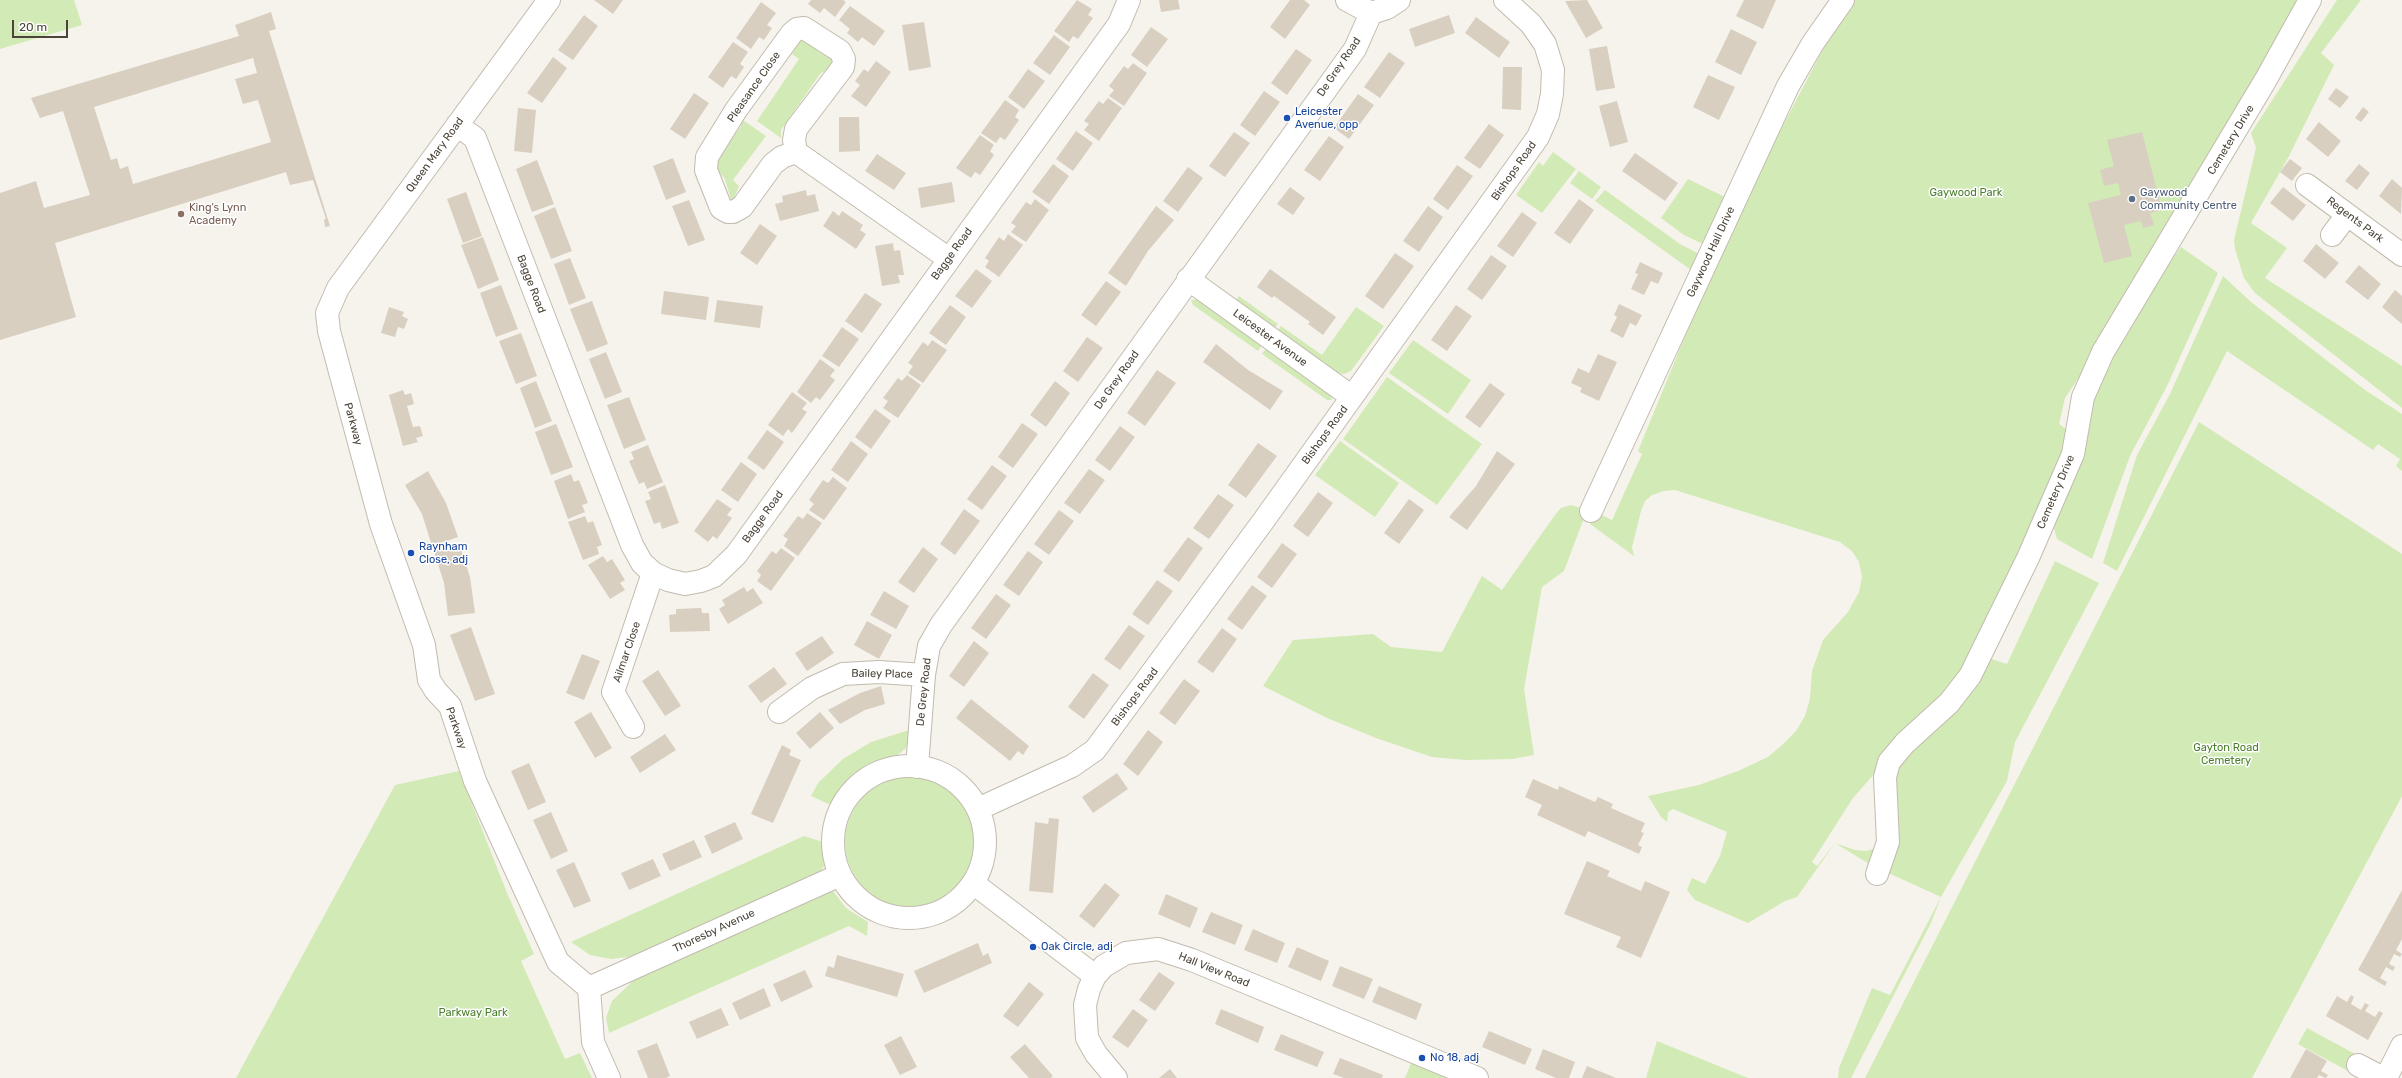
<!DOCTYPE html>
<html>
<head>
<meta charset="utf-8">
<style>
	body { margin:0 }
	#map { position:relative; width:2402px; height:1078px; overflow:hidden; background:#f6f3ec; font-family:Rubik,sans-serif }
	canvas { display:block }
	.scale { position:absolute; left:12px; top:20px; width:56px; height:18px; box-sizing:border-box; border:2px solid #4b4439; border-top:0; padding-left:5px; font-size:12px; line-height:14px; white-space:nowrap; color:#4b4439; -webkit-text-stroke:3px #fff; paint-order:stroke }
</style>
</head>
<body>
<div id="map">
<canvas width="2402" height="1078"></canvas>
<div class="scale">20 m</div>
</div>
<script>
const ctx = document.querySelector('canvas').getContext('2d');
ctx.lineJoin = 'round';
function paint(path, color) { ctx.fillStyle = color; ctx.fill(path, 'evenodd'); }
const poly = rows => new Path2D(rows.map(r => 'M' + r).join(''));
function stroke(path, color, width, dash) { ctx.strokeStyle = color; ctx.lineWidth = width; ctx.lineCap = dash ? 'butt' : 'round'; ctx.setLineDash(dash || []); ctx.stroke(path); }
function drawText(font, color, halo, rows, align = 'center') {
  ctx.font = font + ' Rubik,sans-serif'; ctx.lineWidth = 3; ctx.setLineDash([]); ctx.textBaseline = 'middle'; ctx.strokeStyle = halo; ctx.fillStyle = color; for (const [text, x, y, turn = 0] of rows) {
    ctx.save(); ctx.translate(x, y); ctx.rotate((+turn || 0) * Math.PI / 180); ctx.textAlign = isNaN(turn) ? turn : align; if (halo) ctx.strokeText(text, 0, 0); ctx.fillText(text, 0, 0); ctx.restore();
  }
}
const green = poly([
	[0,0,74,0,82,25,0,49],
	[1849,0,2300,0,2101,345,2065,398,2059,424,2070,432,2068,452,1968,674,1903,741,1853,798,1812,862,1817,866,1835,843,1855,850,1866,851,1877,848,1874,867,1835,843,1797,897,1785,901,1748,923,1695,900,1687,890,1692,878,1705,884,1720,856,1727,832,1673,809,1668,812,1667,822,1661,817,1648,796,1699,785,1738,771,1768,757,1782,745,1796,731,1805,716,1810,699,1812,671,1823,640,1848,612,1859,592,1862,577,1859,562,1852,551,1840,542,1675,490,1664,491,1652,495,1645,501,1641,511,1632,547,1634,556,1590,524,1596,512,1612,520,1642,454,1638,451,1731,224],
	[2337,0,2361,0,2321,53,2334,65,2288,158,2251,223,2287,248,2265,278,2402,366,2402,408,2255,293,2244,278,2235,249,2234,240,2256,148,2251,133],
	[799,38,804,38,820,53,834,59,833,65,820,74,781,130,781,138,757,121,799,59,792,54],
	[740,118,766,136,733,180,739,186,733,200,731,200,725,179,713,165,741,126],
	[1553,152,1576,169,1542,213,1516,195,1539,162,1543,166],
	[1579,171,1601,187,1592,199,1570,183],
	[1688,179,1725,197,1703,244,1684,235,1661,218],
	[1605,190,1680,244,1699,254,1691,270,1595,201],
	[2181,247,2218,273,2167,386,2130,456,2092,559,2057,539,2054,528,2057,514,2089,402,2107,354],
	[2223,276,2251,302,2365,390,2402,414,2402,471,2396,466,2400,459,2378,444,2373,450,2227,351,2117,571,2103,563,2137,455,2170,394],
	[1239,296,1278,324,1270,334,1231,307],
	[1202,299,1265,341,1258,351,1193,305,1191,300],
	[1356,307,1384,326,1351,371,1344,374,1334,373,1274,337,1281,326,1322,355],
	[1413,340,1471,380,1448,414,1389,373],
	[1269,344,1331,394,1332,400,1327,400,1262,354],
	[1387,377,1482,444,1437,505,1343,439],
	[2199,422,2402,554,2402,796,2252,1078,1865,1078],
	[1340,441,1399,483,1375,517,1315,475],
	[1571,505,1587,510,1564,571,1542,587,1524,689,1534,755,1512,759,1466,760,1432,757,1376,738,1327,718,1263,686,1293,640,1373,634,1391,647,1442,652,1482,576,1502,590,1555,515,1561,508],
	[2055,561,2099,583,2015,742,2007,781,1941,897,1931,923,1852,1076,1851,1078,1838,1078,1839,1068,1872,988,1890,995,1941,897,1884,871,1891,773,1985,657,2007,664],
	[906,731,911,731,906,748,894,758,868,766,851,777,833,806,811,796,818,783,843,759,871,742],
	[459,771,507,893,534,954,521,961,565,1059,580,1053,592,1078,236,1078,395,785],
	'845 842a65 65 0 1 1 130 0a65 65 0 1 1-130 0Z',
	[804,836,829,844,829,859,817,876,643,955,611,959,590,955,571,942],
	[833,891,846,908,868,922,867,936,849,926,609,1033,606,1018,612,1001,634,980],
	[2307,1028,2357,1055,2348,1071,2298,1044],
	[1657,1041,1748,1078,1646,1078],
	[1411,1063,1446,1078,1405,1078]
]);
const building = poly([
	[594,0,623,0,613,14],
	[811,0,843,0,846,2,835,17,824,8,820,13,808,4],
	[1077,0,1092,9,1088,15,1093,18,1078,39,1073,36,1069,42,1054,31],
	[1159,0,1178,0,1180,9,1161,12],
	[1290,0,1304,0,1310,5,1285,39,1270,27],
	[1587,0,1603,28,1586,38,1565,1],
	[1744,0,1776,0,1763,29,1736,16],
	[761,2,776,13,767,25,772,28,764,40,759,37,751,49,736,38],
	[850,6,885,31,874,46,862,37,858,42,847,33,850,29,839,20],
	[271,12,276,29,269,31,330,226,325,227,324,219,326,219,313,180,290,185,286,172,55,243,76,317,0,340,0,193,36,181,44,208,90,195,63,111,40,118,31,98,239,36,235,25],
	[253,58,257,73,235,79,243,104,258,100,271,142,133,184,128,166,120,169,117,158,111,160,94,107],
	[584,15,598,26,573,60,558,50],
	[1449,15,1455,33,1415,47,1409,29],
	[1476,17,1510,42,1499,58,1465,33],
	[924,22,931,67,909,71,902,25],
	[1151,27,1168,39,1147,67,1131,55],
	[1731,29,1757,42,1741,75,1715,62],
	[1054,35,1070,47,1050,75,1033,63],
	[733,42,748,52,740,64,744,67,736,79,731,76,723,88,708,77],
	[1607,46,1615,88,1596,91,1589,49],
	[1296,49,1312,60,1287,95,1271,83],
	[1389,52,1405,63,1380,98,1364,87],
	[553,57,567,68,542,103,527,93],
	[876,61,891,72,866,107,851,96,860,85,855,81,864,69,868,72],
	[1133,63,1147,73,1124,106,1109,96,1114,90,1109,86,1124,66,1128,69],
	[1503,67,1522,67,1521,110,1502,109],
	[1028,69,1045,81,1024,109,1008,97],
	[1708,75,1735,87,1719,120,1693,107],
	[2336,88,2349,97,2340,108,2328,99],
	[1264,91,1280,102,1255,136,1240,125],
	[694,93,709,103,685,139,670,129],
	[1358,94,1374,105,1349,139,1334,128],
	[1108,98,1122,108,1099,141,1084,130,1089,124,1084,121,1099,101,1103,104],
	[1005,100,1019,110,1015,117,1019,120,1005,140,1000,137,996,143,981,133],
	[1617,101,1628,142,1610,147,1599,106],
	[2363,107,2369,112,2361,122,2355,118],
	[518,108,536,110,532,153,514,151],
	[839,117,859,117,860,151,839,152],
	[2319,122,2341,141,2328,157,2306,139],
	[1489,124,1504,135,1480,169,1464,158],
	[1076,131,1093,143,1073,171,1056,159],
	[1234,132,1250,143,1225,177,1209,166],
	[2142,132,2162,210,2150,213,2154,225,2143,228,2141,221,2124,225,2132,256,2104,263,2088,203,2121,195,2118,183,2104,186,2100,170,2114,166,2107,140],
	[980,135,994,145,990,151,994,155,980,175,975,172,971,178,956,168],
	[1329,136,1344,147,1320,181,1304,170],
	[1635,153,1678,183,1665,201,1622,171],
	[877,154,906,173,894,190,865,171],
	[673,158,686,192,666,200,653,166],
	[2290,159,2302,168,2292,181,2280,172],
	[537,160,554,204,532,212,516,169],
	[1053,164,1069,176,1049,204,1032,192],
	[2359,164,2370,173,2357,190,2345,181],
	[1457,165,1473,176,1448,210,1433,199],
	[1188,167,1203,178,1178,212,1163,201],
	[2392,179,2402,188,2401,214,2379,196],
	[952,182,955,202,921,208,918,188],
	[1290,187,1305,198,1293,215,1277,204],
	[2283,187,2306,205,2293,221,2270,203],
	[806,190,807,196,815,194,819,211,780,221,775,204,783,202,782,196],
	[466,192,482,236,463,243,447,199],
	[1035,199,1049,210,1026,242,1011,232,1016,226,1011,223,1026,202,1031,205],
	[1579,199,1594,210,1570,244,1554,233],
	[689,200,705,240,688,246,672,206],
	[1156,206,1174,220,1148,251,1126,286,1108,273],
	[1428,206,1443,217,1419,252,1403,241],
	[555,207,572,251,551,259,534,216],
	[833,211,839,216,842,211,863,225,860,230,866,234,856,249,823,226],
	[1522,212,1537,223,1513,257,1497,246],
	[760,224,777,236,757,265,740,253],
	[1008,234,1023,245,999,277,985,267,989,261,985,258,999,237,1004,241],
	[483,237,499,280,478,289,461,245],
	[893,243,894,251,900,250,904,275,898,275,900,283,882,286,875,246],
	[2316,244,2339,263,2325,279,2303,261],
	[1395,253,1414,266,1383,309,1365,296],
	[1491,255,1507,266,1482,300,1467,289],
	[570,258,586,298,569,305,554,264],
	[1640,262,1663,273,1658,284,1651,281,1644,295,1631,289,1638,274,1635,273],
	[2359,265,2381,284,2368,300,2345,282],
	[976,269,992,281,972,308,955,296],
	[1270,269,1336,317,1323,335,1308,324,1310,322,1274,296,1272,298,1257,287],
	[1106,281,1121,292,1096,326,1081,315],
	[501,285,518,329,496,337,480,293],
	[2395,290,2402,296,2402,324,2382,307],
	[664,291,709,297,706,320,661,314],
	[865,293,882,304,862,333,845,321],
	[717,300,763,306,760,328,714,322],
	[592,301,608,344,587,352,570,309],
	[1619,304,1642,315,1636,326,1630,323,1623,338,1610,331,1617,317,1614,315],
	[950,305,966,317,946,345,929,333],
	[1456,305,1472,316,1447,351,1431,340],
	[389,307,404,312,402,316,408,319,404,329,398,327,395,337,381,333],
	[842,327,859,339,839,367,822,356],
	[521,333,537,376,516,384,499,341],
	[1087,337,1103,348,1078,382,1063,371],
	[932,340,947,350,923,383,908,373,913,366,908,363,923,342,928,346],
	[1216,344,1248,370,1283,391,1270,410,1203,362],
	[606,352,622,392,605,399,589,359],
	[1598,354,1617,362,1599,401,1580,392,1582,388,1571,383,1578,368,1589,373],
	[820,359,835,370,830,376,835,380,820,400,816,397,811,403,797,392],
	[1157,370,1176,383,1145,426,1127,413],
	[907,375,921,385,898,418,883,408,888,401,883,398,898,378,902,381],
	[536,381,552,421,535,428,520,388],
	[1055,381,1070,393,1046,427,1030,415],
	[1490,383,1505,394,1480,428,1465,417],
	[403,390,405,395,411,393,414,404,407,406,413,427,420,426,423,436,416,438,418,442,403,446,389,395],
	[792,392,807,403,802,409,807,412,792,433,788,429,783,436,768,425],
	[629,397,646,440,624,449,607,405],
	[875,409,891,421,871,449,855,437],
	[1022,423,1038,434,1013,468,998,457],
	[556,424,573,467,551,475,535,432],
	[1120,426,1135,437,1110,471,1095,460],
	[767,430,784,442,764,470,747,458],
	[851,441,868,454,848,482,831,470],
	[1258,443,1277,456,1246,498,1228,485],
	[648,445,663,482,647,489,644,482,639,484,629,461,634,459,631,452],
	[1497,451,1515,464,1467,530,1449,517,1476,486],
	[741,462,757,474,738,502,721,490],
	[992,465,1007,476,982,510,967,499],
	[1089,469,1105,480,1080,514,1064,503],
	[428,471,446,503,458,537,432,546,422,514,405,485],
	[571,474,574,482,579,480,588,503,582,505,585,512,568,519,554,481],
	[833,477,847,488,824,520,809,510,814,504,809,500,823,480,828,483],
	[665,485,679,523,662,529,660,522,654,524,645,501,651,499,648,492],
	[1318,492,1333,503,1308,537,1293,526],
	[1218,494,1234,505,1209,539,1193,528],
	[717,499,732,509,727,515,732,518,717,539,713,536,708,542,694,531],
	[1409,499,1424,510,1399,544,1384,533],
	[964,509,980,521,955,555,940,544],
	[1059,510,1074,521,1049,555,1034,544],
	[807,513,822,523,798,556,784,546,788,539,783,536,798,516,803,519],
	[585,516,588,523,593,521,602,545,597,547,599,554,583,560,568,522],
	[1188,537,1203,548,1179,582,1163,571],
	[459,543,470,577,475,613,448,616,444,583,434,551],
	[1282,543,1297,554,1272,588,1257,577],
	[923,547,938,559,914,593,898,582],
	[781,548,795,558,771,591,757,581,761,575,757,571,772,551,776,554],
	[1028,551,1043,562,1019,596,1003,585],
	[603,556,607,562,612,559,625,580,620,583,625,590,610,599,588,565],
	[1157,580,1173,591,1148,625,1132,614],
	[1252,585,1267,596,1242,630,1227,619],
	[744,587,747,592,753,588,763,603,728,624,719,609,725,605,722,600],
	[884,591,909,606,896,629,870,615],
	[996,594,1011,605,986,639,971,628],
	[701,608,702,613,709,613,710,631,670,632,669,615,676,614,676,609],
	[867,621,892,635,879,659,854,645],
	[1129,625,1145,636,1120,670,1104,659],
	[471,627,495,694,475,701,450,635],
	[1222,628,1237,639,1213,673,1197,662],
	[822,636,834,653,807,671,795,653],
	[974,641,989,653,964,687,949,676],
	[582,654,600,661,584,700,566,693],
	[774,667,787,684,761,703,748,686],
	[658,670,681,706,665,716,642,681],
	[1093,673,1109,685,1084,719,1068,707],
	[1184,679,1200,691,1175,725,1159,713],
	[881,686,885,704,865,710,840,724,828,710,860,693],
	[971,699,1029,746,1023,755,1018,751,1010,761,956,718],
	[591,712,612,748,595,758,574,722],
	[820,712,834,728,810,749,796,733],
	[1148,730,1163,742,1138,776,1123,764],
	[665,734,676,750,640,773,630,757],
	[782,745,791,750,789,755,801,760,773,823,751,814],
	[529,763,546,802,528,810,511,771],
	[1117,773,1128,789,1093,813,1082,797],
	[1533,779,1558,790,1559,786,1595,802,1598,797,1613,804,1611,808,1645,823,1641,832,1644,833,1638,845,1642,847,1639,854,1588,831,1585,837,1537,815,1542,805,1525,797],
	[551,812,568,851,551,859,533,820],
	[1049,818,1059,819,1053,893,1029,891,1035,822,1048,824],
	[735,822,743,839,712,854,704,836],
	[694,840,702,857,670,871,662,854],
	[653,859,661,876,629,890,621,873],
	[1587,861,1610,871,1607,876,1641,891,1645,881,1670,892,1641,958,1616,947,1621,937,1564,914],
	[574,862,591,901,574,908,556,870],
	[1105,883,1120,895,1094,928,1079,916],
	[2402,890,2402,939,2396,950,2402,954,2400,957,2394,954,2389,964,2395,967,2393,971,2386,967,2380,978,2387,982,2385,986,2358,970],
	[1166,894,1198,908,1190,928,1158,914],
	[1211,912,1243,925,1235,945,1202,932],
	[1253,929,1285,943,1277,963,1244,950],
	[978,943,983,956,988,953,992,963,924,993,914,971],
	[1297,947,1329,961,1321,981,1288,967],
	[837,955,904,974,897,997,825,976,828,966,834,968],
	[1340,966,1373,979,1364,999,1332,986],
	[805,970,813,987,781,1002,773,984],
	[1159,972,1175,983,1155,1011,1139,1000],
	[1029,982,1044,994,1018,1027,1003,1016],
	[1379,986,1422,1004,1416,1020,1372,1002],
	[764,988,771,1006,740,1020,732,1003],
	[2351,995,2354,997,2351,1004,2361,1010,2365,1003,2369,1005,2365,1011,2375,1017,2379,1011,2383,1013,2368,1040,2326,1016,2337,996,2347,1002],
	[721,1008,729,1025,697,1039,689,1022],
	[1133,1009,1148,1020,1128,1048,1112,1037],
	[1221,1009,1264,1027,1258,1043,1215,1024],
	[1489,1031,1532,1049,1525,1065,1482,1047],
	[1281,1034,1324,1052,1317,1067,1274,1050],
	[901,1036,917,1067,900,1075,884,1045],
	[657,1043,670,1076,666,1078,648,1078,637,1051],
	[1025,1044,1053,1076,1051,1078,1029,1078,1010,1057],
	[1543,1049,1575,1062,1569,1078,1556,1078,1535,1069],
	[2306,1049,2327,1061,2321,1071,2328,1075,2326,1078,2319,1075,2317,1078,2290,1078],
	[1340,1058,1383,1075,1382,1078,1344,1078,1333,1074],
	[1587,1066,1604,1073,1616,1078,1582,1078],
	[1170,1069,1177,1078,1159,1078]
]);
const street = poly([
	[549,0,338,288,327,313,329,331,381,524,424,645,429,680,436,691,450,706,475,781,558,962,589,988,593,1042,609,1078],
	[1347,0,1371,13,1387,8,1399,0],
	[457,125,475,138,632,545,642,563,653,573,668,580,685,584,701,581,714,576,736,555,1119,24,1129,0],
	[796,152,782,157,773,164,742,207,733,212,728,212,721,208,706,170,707,157,736,110,792,33,797,29,804,28,840,51,844,59,843,67,796,129,794,140,796,152,949,259],
	[2307,185,2402,255],
	[2332,235,2347,215],
	[1188,279,1352,397],
	[1591,511,1788,86,1813,43,1843,0],
	[779,712,812,688,843,674,879,672,924,675],
	[633,727,613,692,653,573],
	'833 842a76 76 0 1 1 152 0a76 76 0 1 1-152 0Z',
	[917,767,924,675,929,646,941,625,1355,49,1371,13],
	[978,809,1072,766,1095,750,1264,520,1538,137,1548,114,1552,94,1553,70,1545,44,1531,24,1505,0],
	[1877,874,1888,842,1885,777,1889,762,1905,743,1949,703,1970,676,2028,558,2073,454,2083,397,2103,352,2265,81,2310,0],
	[973,883,1095,976,1104,966,1126,953,1158,949,1192,960,1477,1078],
	[1095,976,1089,989,1085,1005,1087,1038,1096,1054,1116,1078],
	[589,988,840,875],
	[2358,1065,2383,1078],
	[2386,1078,2402,1046]
]);
const markers = [
	[1287,118,4,"#1a4fb4"],
	[2132,199,4,"#5c6f8a"],
	[181,214,4,"#8d6e63"],
	[411,553,4,"#1a4fb4"],
	[1033,947,4,"#1a4fb4"],
	[1422,1058,4,"#1a4fb4"]
];
const streetNames = [
	["De Grey Road",1339,67,-56],
	["Pleasance Close",754,87,-55],
	["Cemetery Drive",2231,140,-59],
	["Queen Mary Road",435,155,-54],
	["Bishops Road",1514,171,-55],
	["Regents Park",2355,220,37],
	["Gaywood Hall Drive",1711,252,-65],
	["Bagge Road",952,254,-54],
	["Bagge Road",531,284,69],
	["Leicester Avenue",1270,338,36],
	["De Grey Road",1117,380,-55],
	["Parkway",353,424,75],
	["Bishops Road",1325,435,-54],
	["Cemetery Drive",2056,492,-67],
	["Bagge Road",763,517,-54],
	["Ailmar Close",627,652,-71],
	["Bailey Place",882,674,1],
	["De Grey Road",924,692,-84],
	["Bishops Road",1135,697,-53],
	["Parkway",456,728,71],
	["Thoresby Avenue",714,931,-25],
	["Hall View Road",1214,970,22]
];
const transitNames = [
	["Leicester",1295,112],
	["Avenue, opp",1295,125],
	["Raynham",419,547],
	["Close, adj",419,560],
	["Oak Circle, adj",1041,947],
	["No 18, adj",1430,1058]
];
const parkNames = [
	["Gaywood Park",1966,193],
	["Gayton Road",2226,748],
	["Cemetery",2226,761],
	["Parkway Park",473,1013]
];
const serviceNames = [
	["Gaywood",2140,193],
	["Community Centre",2140,206]
];
const educationNames = [
	["King's Lynn",189,208],
	["Academy",189,221]
];
paint(green, '#d2eab5');
paint(building, '#d8cfc1');
stroke(street, '#c2bbae', 24);
stroke(street, '#fff', 22);
for (const [x, y, r, color] of markers) { const dot = new Path2D(); dot.arc(x, y, r, 0, 2 * Math.PI); ctx.fillStyle = color; ctx.fill(dot); stroke(dot, '#fff', 1.5); }
drawText('11px', '#4b4439', '#fff', streetNames);
drawText('11px', '#164399', '#fff', transitNames, 'left');
drawText('11px', '#4a7f2a', '#fff', parkNames);
drawText('11px', '#4e5e75', '#fff', serviceNames, 'left');
drawText('11px', '#785e54', '#fff', educationNames, 'left');
</script>
</body>
</html>
